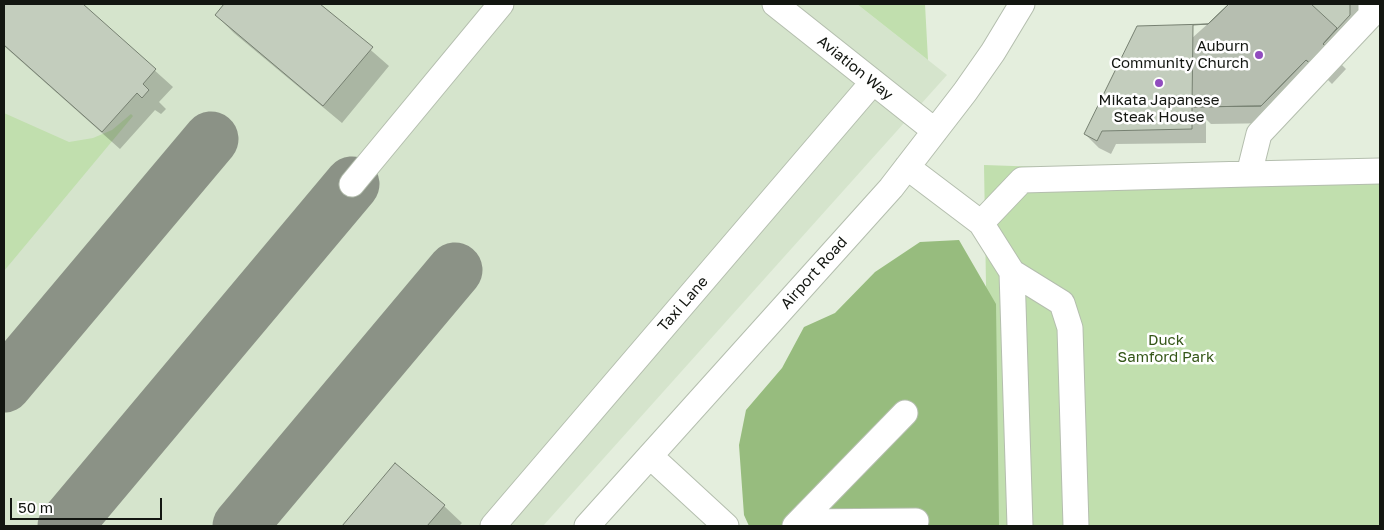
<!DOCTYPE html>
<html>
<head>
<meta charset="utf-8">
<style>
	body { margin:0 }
	#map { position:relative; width:1384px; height:530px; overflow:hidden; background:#e4eedd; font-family:"Golos Text",sans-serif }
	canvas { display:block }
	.frame { position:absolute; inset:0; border:5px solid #131611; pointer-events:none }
	.scale { position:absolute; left:10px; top:498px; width:152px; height:22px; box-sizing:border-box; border:2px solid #131611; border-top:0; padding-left:6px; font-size:15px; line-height:18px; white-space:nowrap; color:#131611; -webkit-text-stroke:4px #fff; paint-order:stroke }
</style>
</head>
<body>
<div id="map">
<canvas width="1384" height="530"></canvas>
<div class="frame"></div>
<div class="scale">50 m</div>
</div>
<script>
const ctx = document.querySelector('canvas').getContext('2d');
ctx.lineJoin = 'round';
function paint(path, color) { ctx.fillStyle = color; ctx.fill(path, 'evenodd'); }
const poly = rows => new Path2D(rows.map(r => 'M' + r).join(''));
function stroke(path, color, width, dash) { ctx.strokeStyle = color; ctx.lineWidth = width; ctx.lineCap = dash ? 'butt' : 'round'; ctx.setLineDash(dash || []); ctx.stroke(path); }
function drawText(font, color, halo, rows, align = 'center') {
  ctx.font = font + ' "Golos Text",sans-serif'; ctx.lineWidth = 5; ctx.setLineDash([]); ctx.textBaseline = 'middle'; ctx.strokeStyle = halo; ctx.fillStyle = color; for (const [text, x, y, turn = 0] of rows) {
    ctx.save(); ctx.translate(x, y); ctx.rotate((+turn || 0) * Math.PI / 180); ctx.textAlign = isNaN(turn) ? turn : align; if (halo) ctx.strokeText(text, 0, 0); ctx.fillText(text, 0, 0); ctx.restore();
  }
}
const built = poly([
	[4,4,857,4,947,75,543,526,4,526]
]);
const green = poly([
	[857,4,925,4,928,60],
	[4,113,69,142,93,138,112,130,131,114,133,116,4,271],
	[984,165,1249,174,1380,171,1380,526,990,526]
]);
const forest = poly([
	[959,240,996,304,999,526,749,526,744,515,739,445,746,410,782,368,804,327,835,313,875,272,920,242]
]);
const shadow = poly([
	[4,4,81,4,173,87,159,102,166,109,161,114,155,110,120,149,4,46],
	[226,4,318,4,389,66,342,123,234,33,216,15],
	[1230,4,1363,4,1339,62,1346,69,1332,84,1324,76,1278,123,1211,124,1206,119,1206,143,1116,144,1111,154,1099,148,1085,134],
	[395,465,444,506,462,523,459,526,344,526]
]);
const taxiway = poly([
	[4,385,211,139],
	[65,526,352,184],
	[240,526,455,270]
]);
const building = poly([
	[4,4,83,4,156,69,143,84,149,90,142,98,137,93,102,132,4,45,4,4],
	[224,4,320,4,373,47,323,106,215,15,224,4],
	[1229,4,1350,4,1350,15,1323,44,1330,50,1314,67,1306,60,1261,106,1192,107,1192,129,1102,131,1097,141,1084,134,1137,26,1208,24,1229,4],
	[1229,4,1311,4,1337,28,1323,44,1330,50,1314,67,1306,60,1261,106,1192,107,1193,25,1208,24,1229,4],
	[395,463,445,505,427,526,342,526,395,463]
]);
const minor = poly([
	[775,4,935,131],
	[907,167,981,223,1012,272,1062,303,1070,328,1076,526],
	[1249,174,1380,171],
	[352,184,501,4],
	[981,223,1022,180,1249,174,1259,134,1371,15,1371,4],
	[1012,272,1020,526],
	[650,456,726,526],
	[799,522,916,521],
	[493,526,873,82],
	[587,526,891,188,965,92,993,52,1022,4],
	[795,526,905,413]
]);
const markers = [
	[1259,55,5,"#914cbf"],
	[1159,83,5,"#914cbf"]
];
const poiNames = [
	["Auburn",1249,46],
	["Community Church",1249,63],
	["Mikata Japanese",1159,100,"center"],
	["Steak House",1159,117,"center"]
];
const streetNames = [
	["Aviation Way",855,68,39],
	["Airport Road",814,273,-48],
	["Taxi Lane",683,304,-49]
];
const parkNames = [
	["Duck",1166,340],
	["Samford Park",1166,357]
];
paint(built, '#d5e4cc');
paint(green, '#c1dfae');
paint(forest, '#97bc7e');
paint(shadow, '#0003');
stroke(taxiway, '#8b9286', 55);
paint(building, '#c3cdbd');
stroke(building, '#768071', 1);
stroke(minor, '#b4beae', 27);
stroke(minor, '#fff', 25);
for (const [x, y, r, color] of markers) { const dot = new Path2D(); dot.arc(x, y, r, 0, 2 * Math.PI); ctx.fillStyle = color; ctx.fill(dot); stroke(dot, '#fff', 2); }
drawText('15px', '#131611', '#fff', poiNames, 'right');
drawText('15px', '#131611', '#fff', streetNames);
drawText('15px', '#345617', '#fff', parkNames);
</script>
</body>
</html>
